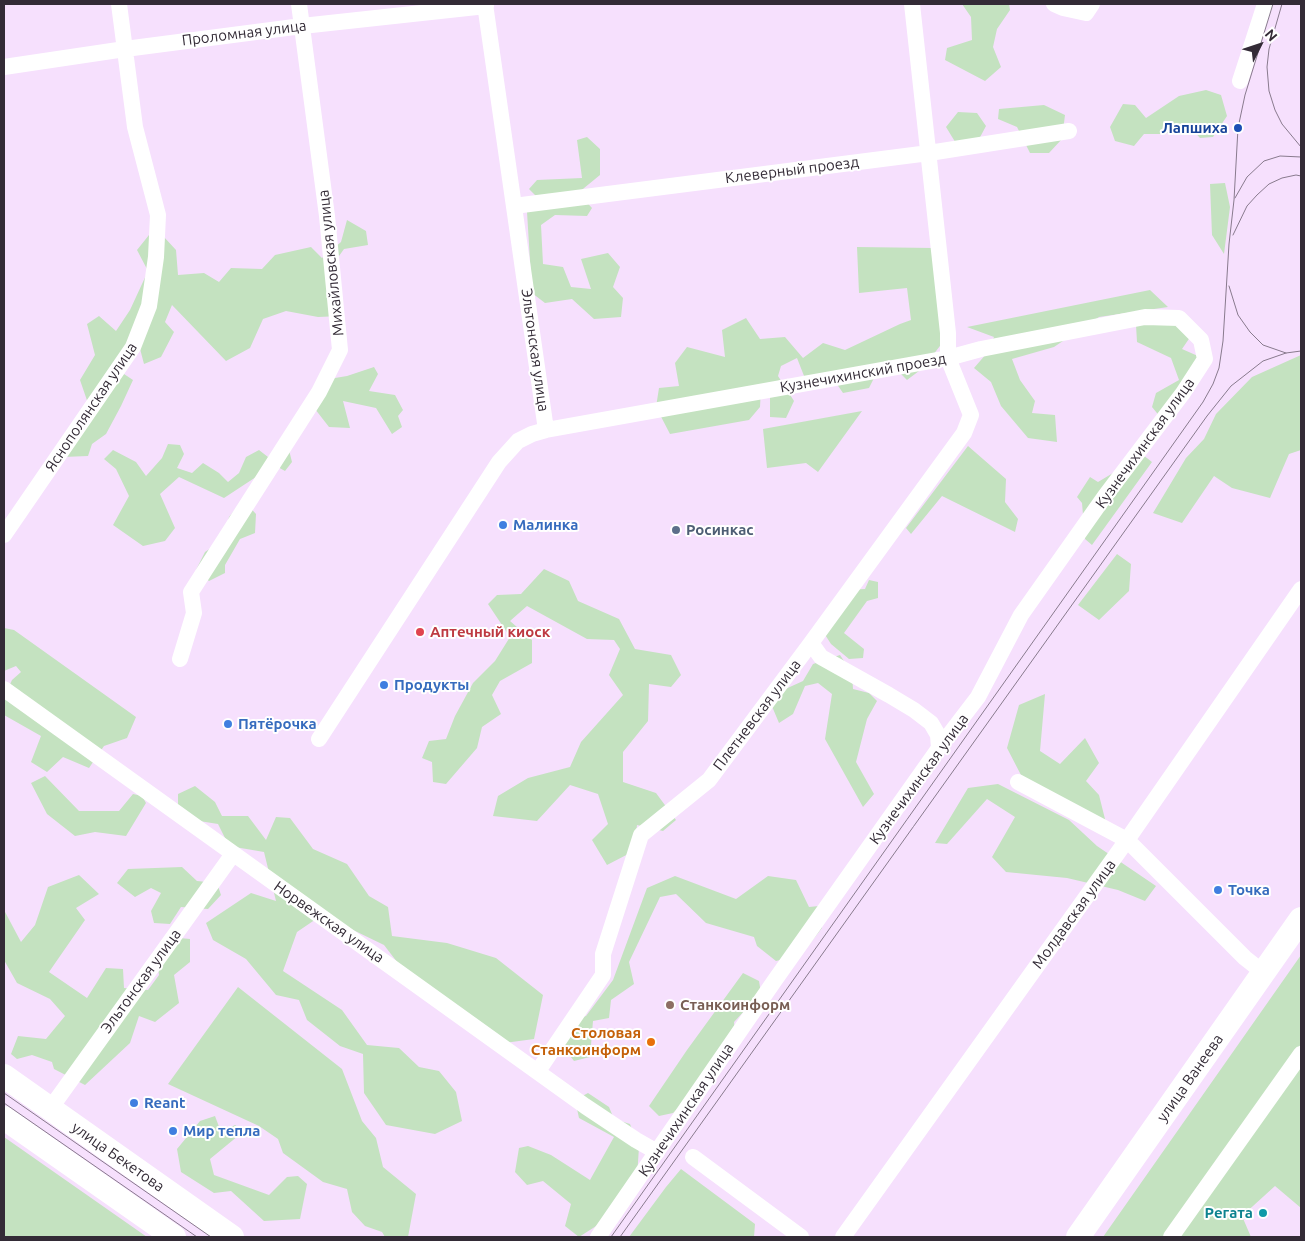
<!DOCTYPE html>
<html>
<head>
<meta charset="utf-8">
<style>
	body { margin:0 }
	#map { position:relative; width:1305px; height:1241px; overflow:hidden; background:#f6e0fd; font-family:Ubuntu,sans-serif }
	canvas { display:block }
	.frame { position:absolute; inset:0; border:5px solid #332b36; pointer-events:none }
	.north { position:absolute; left:1235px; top:20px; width:50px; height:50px; -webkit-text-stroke:4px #fff; paint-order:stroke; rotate:49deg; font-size:14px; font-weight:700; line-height:20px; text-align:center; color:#332b36 }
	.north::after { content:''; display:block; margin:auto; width:18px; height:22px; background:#332b36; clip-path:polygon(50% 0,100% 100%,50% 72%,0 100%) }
</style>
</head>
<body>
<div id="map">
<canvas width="1305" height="1241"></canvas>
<div class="frame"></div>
<div class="north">N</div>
</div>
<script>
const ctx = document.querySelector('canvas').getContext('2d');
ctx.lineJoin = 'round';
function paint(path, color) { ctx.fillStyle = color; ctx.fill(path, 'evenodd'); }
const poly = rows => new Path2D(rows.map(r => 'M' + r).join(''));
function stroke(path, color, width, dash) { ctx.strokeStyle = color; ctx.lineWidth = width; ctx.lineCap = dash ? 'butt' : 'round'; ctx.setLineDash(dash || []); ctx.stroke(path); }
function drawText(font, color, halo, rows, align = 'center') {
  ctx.font = font + ' Ubuntu,sans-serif'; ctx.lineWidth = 4; ctx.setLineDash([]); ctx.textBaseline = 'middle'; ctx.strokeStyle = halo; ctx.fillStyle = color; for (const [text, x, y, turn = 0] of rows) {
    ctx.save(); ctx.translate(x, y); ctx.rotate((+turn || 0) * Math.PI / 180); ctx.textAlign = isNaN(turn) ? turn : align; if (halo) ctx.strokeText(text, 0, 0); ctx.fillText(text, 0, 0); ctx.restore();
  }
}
const green = poly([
	[962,4,1009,4,1010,10,997,29,993,47,1001,67,985,81,945,60,947,48,972,40,971,17],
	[1206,90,1221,95,1227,116,1213,137,1200,138,1192,129,1162,134,1144,134,1134,146,1115,141,1110,127,1123,104,1135,105,1146,118,1179,96],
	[1044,105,1065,115,1062,139,1049,153,1030,153,1017,127,998,119,999,109],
	[958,112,977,113,986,126,978,141,957,145,946,127],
	[587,137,600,149,600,175,578,193,592,208,587,216,555,215,541,225,543,264,563,267,571,287,591,289,581,259,608,253,620,267,613,287,623,298,621,317,594,319,572,299,545,303,532,293,527,212,539,199,529,189,537,180,582,178,577,140],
	[1225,183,1230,207,1224,254,1212,235,1210,184],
	[347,220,366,231,368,245,344,249,327,273,341,316,318,317,286,311,263,319,250,348,226,361,172,305,165,322,174,332,161,357,144,364,139,345,115,368,133,380,121,406,106,434,92,444,88,456,63,457,92,415,80,380,95,355,87,324,99,316,116,331,130,310,148,271,137,250,149,235,164,237,176,250,178,275,204,273,219,282,231,268,262,269,275,255,311,247,322,258,341,242],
	[857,247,934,248,943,342,923,368,907,380,891,364,879,368,869,388,843,393,832,377,806,381,797,358,781,366,778,376,794,401,786,418,770,417,770,385,761,389,760,407,749,420,670,434,656,407,659,388,679,386,675,363,687,347,725,357,722,330,746,318,760,339,785,337,803,358,823,343,845,350,900,324,911,320,907,288,859,293],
	[1150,290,1168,307,1099,317,1054,347,1012,359,1020,380,1035,401,1032,413,1055,415,1057,442,1028,438,1001,406,991,382,974,368,987,353,994,337,967,327],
	[1170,319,1195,330,1182,349,1207,360,1161,418,1152,407,1156,393,1179,380,1171,358,1137,342,1136,325],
	[1301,355,1301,450,1289,454,1270,498,1232,488,1214,476,1182,523,1153,513,1186,458,1204,439,1216,414,1252,377],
	[374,367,378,374,369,391,395,395,403,410,398,416,402,427,392,434,376,408,343,401,350,428,329,427,315,409,329,379,347,376],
	[862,411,818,472,806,463,767,468,763,429],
	[168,444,180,445,184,454,177,468,192,473,203,463,219,473,228,482,239,473,246,457,259,450,268,457,279,446,288,446,292,462,285,471,267,461,259,475,224,498,179,477,160,494,175,528,165,541,143,546,113,525,129,496,116,469,104,459,113,450,136,462,146,476,162,458],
	[968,446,1006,479,1005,502,1018,519,1015,532,942,496,911,534,906,528],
	[1143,455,1152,462,1092,545,1085,539,1082,503,1077,497,1090,477,1098,482],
	[243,500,256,514,255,533,240,539,225,565,225,573,209,581,196,570,205,552,214,546,227,527,229,517],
	[1117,554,1131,564,1129,591,1099,620,1078,605],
	[544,569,569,581,578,601,619,619,635,649,671,655,681,675,671,687,649,684,648,721,623,752,623,782,656,793,676,820,663,831,637,825,634,851,607,865,592,840,608,824,598,794,570,785,537,821,493,816,498,796,528,778,570,767,581,742,623,695,609,675,620,649,614,640,587,639,527,606,510,621,532,640,532,663,500,681,492,695,501,714,482,727,477,748,446,784,433,782,432,762,422,758,429,741,446,739,455,716,473,683,495,661,510,637,488,604,497,595,521,594],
	[869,580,878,582,878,598,867,601,844,633,864,649,863,658,849,659,831,644,820,627,841,590,865,589],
	[4,628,14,630,136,717,127,738,104,746,89,768,63,757,47,772,31,762,41,736,4,715,4,697,12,680,21,672,16,666,4,671],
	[840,655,852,673,853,689,869,693,877,701,867,719,856,762,874,794,863,807,825,739,832,694,818,683,805,686,793,714,779,723,771,704,781,691,803,681,813,664],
	[1045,694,1040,751,1060,764,1085,738,1099,763,1086,781,1099,795,1106,823,1022,777,1007,748,1019,705],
	[45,776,79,811,119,811,133,794,142,796,146,803,126,836,95,832,75,836,47,814,31,783],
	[998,784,1069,820,1097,846,1156,886,1145,901,1118,890,1067,878,1006,872,992,857,1015,817,987,799,947,844,935,843,968,788],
	[195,786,215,802,222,816,248,816,266,840,276,817,290,818,313,849,347,864,369,896,388,907,392,936,447,943,496,958,543,995,534,1039,504,1043,404,971,384,945,322,915,297,932,283,971,342,1010,367,1045,399,1048,419,1067,439,1071,456,1092,462,1121,435,1134,386,1125,364,1093,363,1054,340,1046,307,1020,299,1000,276,995,246,959,213,940,206,923,251,893,276,901,264,852,229,846,218,824,193,820,178,809,178,794],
	[182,867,197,881,217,883,221,895,208,909,181,907,170,924,154,923,151,911,161,893,151,888,135,897,117,883,128,869],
	[79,875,99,894,76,908,85,920,49,972,87,998,106,968,123,969,124,988,148,990,159,975,156,954,169,937,190,939,190,962,174,975,179,1003,155,1022,139,1016,130,1043,85,1085,54,1069,52,1062,32,1055,17,1059,11,1054,18,1036,46,1039,65,1016,50,999,17,983,4,960,4,910,21,942,35,925,48,887],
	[675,876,736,899,768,876,796,880,809,907,819,906,822,928,801,955,776,961,757,946,754,937,706,923,676,894,660,897,629,962,634,984,611,1000,609,1018,593,1021,590,1057,574,1061,556,1038,567,1021,586,1016,613,980,647,888],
	[1301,955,1301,1044,1164,1237,1103,1237],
	[743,973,759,981,761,993,734,1022,735,1032,698,1090,673,1113,659,1116,649,1106,687,1050],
	[238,987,342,1069,362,1121,376,1138,383,1167,416,1194,408,1237,385,1237,382,1232,365,1226,352,1212,347,1189,323,1182,283,1153,278,1139,259,1126,168,1084],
	[1301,1060,1301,1208,1275,1186,1242,1216,1251,1237,1175,1237],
	[588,1093,609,1107,614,1119,630,1124,639,1147,636,1192,604,1221,579,1237,565,1226,571,1204,543,1181,527,1185,515,1172,519,1148,528,1146,551,1155,590,1180,614,1137,579,1118,575,1100],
	[215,1116,221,1132,235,1125,244,1131,210,1159,214,1175,269,1195,287,1177,298,1176,307,1184,300,1219,264,1221,231,1191,214,1193,181,1172,177,1149,200,1121],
	[4,1137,147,1237,4,1237],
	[681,1169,755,1224,754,1237,629,1237,666,1187]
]);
const minor = poly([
	[485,4,546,430],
	[1054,4,1063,8,1086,13,1092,4],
	[4,67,125,49,302,26,486,6],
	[1240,81,1265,4],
	[514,206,929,153,1069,131],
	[4,535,133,347,149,306,156,257,158,215,135,127,119,4],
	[811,643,821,657,889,695,914,710,931,723,938,735,939,748],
	[180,659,194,613,191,592,319,392,340,350,327,216,299,4],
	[4,689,585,1106,636,1140,657,1152],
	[319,739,499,462,518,441,532,434,546,430,948,358,981,349,1145,317,1179,318,1201,340,1205,359,1183,393,1105,496,1021,615,978,697,939,748,775,980,598,1237],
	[1018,782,1127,840,1245,958,1264,973],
	[538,1071,603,975,603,954,641,835,709,780,811,643,964,433,971,415,948,358,948,333,912,4],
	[50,1109,233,854],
	[693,1157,801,1237],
	[843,1237,1127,840,1301,589],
	[1171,1237,1301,1054]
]);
const secondary = poly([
	[4,1076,232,1237],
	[4,1118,174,1237],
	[1078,1237,1301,919]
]);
const tram = poly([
	[1282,4,1269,49,1267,67,1269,91,1275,110,1282,124,1301,147],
	[1235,198,1247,177,1264,161,1280,156,1301,157],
	[1233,235,1247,206,1257,195,1269,184,1282,178,1296,175,1301,176],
	[1229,286,1238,315,1250,332,1263,345,1286,353],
	[4,1093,211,1237],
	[4,1103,197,1237],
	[611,1237,1203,402,1213,384,1219,368,1223,341,1229,244,1234,200,1238,128,1245,95,1273,4],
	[620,1237,1207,416,1231,386,1263,361,1286,353,1301,351]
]);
const markers = [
	[1238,128,5,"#1a4fb4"],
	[503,525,5,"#3f7fe0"],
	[676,530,5,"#5c6f8a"],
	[420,632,5,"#e0444e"],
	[384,685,5,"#3f7fe0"],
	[228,724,5,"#3f7fe0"],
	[1218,890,5,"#3f7fe0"],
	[670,1005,5,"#8d6e63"],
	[651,1042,5,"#e8710a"],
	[134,1103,5,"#3f7fe0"],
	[173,1131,5,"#3f7fe0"],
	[1263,1213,5,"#0f9aa8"]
];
const streetNames = [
	["Проломная улица",244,33,-7],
	["Клеверный проезд",792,170,-7],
	["Михайловская улица",331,263,-96],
	["Эльтонская улица",535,350,82],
	["Кузнечихинский проезд",863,373,-10],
	["Яснополянская улица",91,407,-56],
	["Кузнечихинская улица",1145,443,-54],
	["Плетневская улица",757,715,-53],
	["Кузнечихинская улица",919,779,-54],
	["Молдавская улица",1074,914,-54],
	["Норвежская улица",329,922,35],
	["Эльтонская улица",141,981,-54],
	["улица Ванеева",1190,1078,-55],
	["Кузнечихинская улица",686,1110,-56],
	["улица Бекетова",118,1157,35]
];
const transitNames = [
	["Лапшиха",1228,128]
];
const shopNames = [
	["Малинка",513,525],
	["Продукты",394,685],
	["Пятёрочка",238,724],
	["Точка",1228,890],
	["Reant",144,1103],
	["Мир тепла",183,1131]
];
const serviceNames = [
	["Росинкас",686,530]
];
const healthNames = [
	["Аптечный киоск",430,632]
];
const educationNames = [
	["Станкоинформ",680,1005]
];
const foodNames = [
	["Столовая",641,1033],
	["Станкоинформ",641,1050]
];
const cultureNames = [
	["Регата",1253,1213]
];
paint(green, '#c4e2c0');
stroke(minor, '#fff', 16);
stroke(secondary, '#fff', 24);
stroke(tram, '#887a8d', 1);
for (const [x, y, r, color] of markers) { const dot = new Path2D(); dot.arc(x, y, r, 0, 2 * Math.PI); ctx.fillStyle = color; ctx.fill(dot); stroke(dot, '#fff', 2); }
drawText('15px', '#332b36', '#fff', streetNames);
drawText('bold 15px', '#164399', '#fff', transitNames, 'right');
drawText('bold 15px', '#366cbe', '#fff', shopNames, 'left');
drawText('bold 15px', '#4e5e75', '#fff', serviceNames, 'left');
drawText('bold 15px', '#be3a42', '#fff', healthNames, 'left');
drawText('bold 15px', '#785e54', '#fff', educationNames, 'left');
drawText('bold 15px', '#c56008', '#fff', foodNames, 'right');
drawText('bold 15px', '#0d838f', '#fff', cultureNames, 'right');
</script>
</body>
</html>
